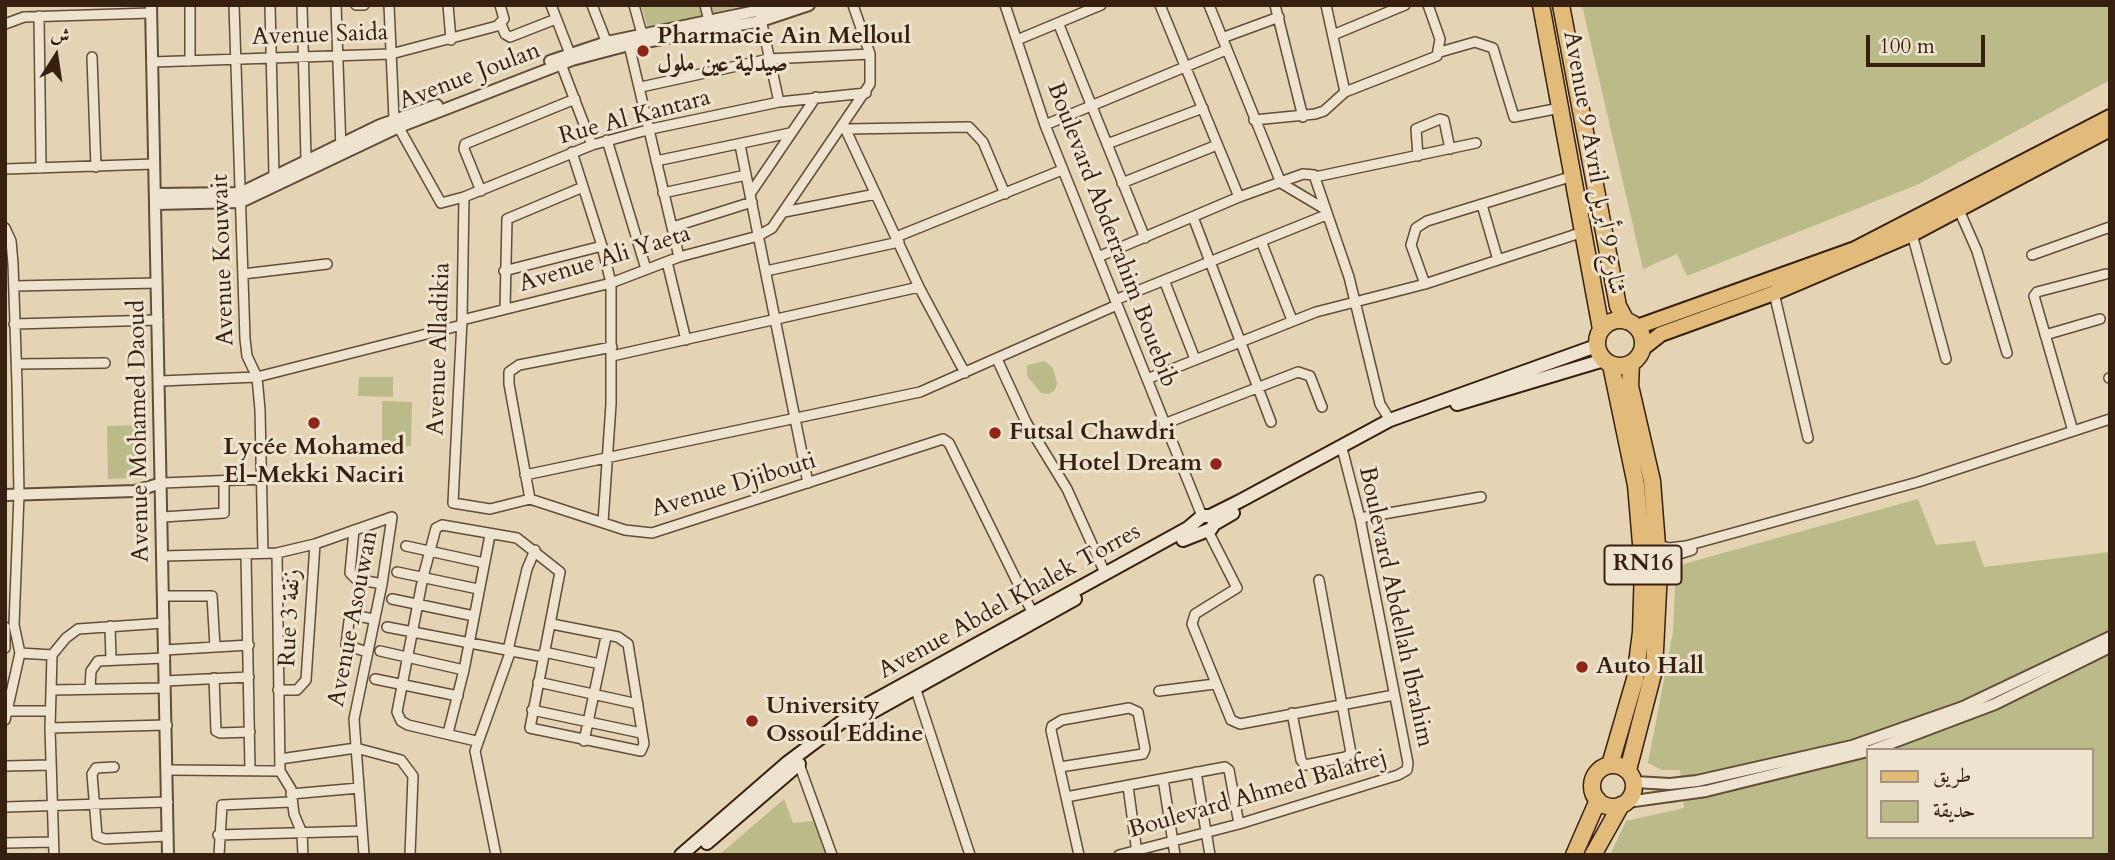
<!DOCTYPE html>
<html>
<head>
<meta charset="utf-8">
<style>
	body { margin:0 }
	#map { position:relative; width:2115px; height:860px; overflow:hidden; background:#e4d4b3; font-family:Cardo,Amiri,serif }
	canvas { display:block }
	.frame { position:absolute; inset:0; border:7px solid #37200f; pointer-events:none }
	.legend { position:absolute; left:1866px; top:748px; width:228px; height:91px; box-sizing:border-box; background:#ede3ce; border:2px solid #a49582; margin:0; padding:9px 12px; list-style:none; font-size:21px; color:#37200f }
	.legend li { display:flex; align-items:center; gap:14px; height:35px }
	.legend b { width:35px; border:2px solid #a49582 }
	.north { position:absolute; left:21px; top:21px; width:70px; height:70px; -webkit-text-stroke:5px #ede3ce; paint-order:stroke; rotate:12deg; font-size:19px; font-weight:700; line-height:28px; text-align:center; color:#37200f }
	.north::after { content:''; display:block; margin:auto; width:24px; height:32px; background:#37200f; clip-path:polygon(50% 0,100% 100%,50% 72%,0 100%) }
	.scale { position:absolute; left:1866px; top:35px; width:119px; height:32px; box-sizing:border-box; border:4px solid #37200f; border-top:0; padding-left:9px; font-size:21px; line-height:24px; white-space:nowrap; color:#37200f; -webkit-text-stroke:5px #ede3ce; paint-order:stroke }
</style>
</head>
<body>
<div id="map">
<canvas width="2115" height="860"></canvas>
<div class="frame"></div>
<ul class="legend">
<li><b style="height:9px;background:#e2ba7a"></b>طريق</li>
<li><b style="height:19px;background:#babb89"></b>حديقة</li>
</ul>
<div class="north">ش</div>
<div class="scale">100 m</div>
</div>
<script>
const ctx = document.querySelector('canvas').getContext('2d');
ctx.lineJoin = 'round';
function paint(path, color) { ctx.fillStyle = color; ctx.fill(path, 'evenodd'); }
const poly = rows => new Path2D(rows.map(r => 'M' + r).join(''));
function stroke(path, color, width, dash) { ctx.strokeStyle = color; ctx.lineWidth = width; ctx.lineCap = dash ? 'butt' : 'round'; ctx.setLineDash(dash || []); ctx.stroke(path); }
function drawText(font, color, halo, rows, align = 'center') {
  ctx.font = font + ' Cardo,Amiri,serif'; ctx.lineWidth = 6; ctx.setLineDash([]); ctx.textBaseline = 'middle'; ctx.strokeStyle = halo; ctx.fillStyle = color; for (const [text, x, y, turn = 0] of rows) {
    ctx.save(); ctx.translate(x, y); ctx.rotate((+turn || 0) * Math.PI / 180); ctx.textAlign = isNaN(turn) ? turn : align; if (halo) ctx.strokeText(text, 0, 0); ctx.fillText(text, 0, 0); ctx.restore();
  }
}
const green = poly([
	[641,5,746,5,648,28],
	[1582,5,2110,5,2110,80,1919,184,1687,276,1677,254,1643,269],
	[1045,361,1053,368,1057,383,1055,390,1049,394,1041,393,1027,376,1027,365],
	[359,377,393,377,393,397,358,396],
	[382,401,412,402,411,446,382,447],
	[137,425,138,478,108,479,107,426],
	[1918,499,1936,545,1975,541,1984,567,2110,552,2110,855,1610,855,1626,821,1684,808,1680,770,1662,770,1648,763,1673,632,1676,566],
	[1868,750,2092,750,2092,837,1868,837],
	[784,799,793,823,815,821,824,830,833,855,719,855]
]);
const minor = poly([
	[234,5,245,339,247,356,257,377,260,410,263,553],
	[270,5,274,175],
	[302,5,306,159],
	[336,5,341,150],
	[356,5,364,5],
	[389,5,394,119,441,203,464,197,592,145,651,129,779,102,866,93],
	[448,5,451,40],
	[551,5,572,59],
	[592,5,608,46],
	[634,5,644,41],
	[705,5,710,25],
	[1005,5,1045,125,1202,516],
	[1160,5,1239,197],
	[1209,5,1281,183,1323,208],
	[1275,5,1303,117],
	[1326,5,1345,92],
	[760,15,779,102],
	[39,16,41,168],
	[5,24,24,17,151,13],
	[501,24,505,34,510,37,556,19],
	[1059,25,1145,238],
	[1333,35,1405,5],
	[1222,38,1279,17],
	[1017,40,1101,5],
	[629,45,679,257],
	[1440,52,1475,42,1493,48,1514,117,1560,108],
	[92,57,96,167],
	[190,61,190,5],
	[152,62,391,54,497,26,504,19,500,5],
	[561,64,592,145],
	[641,87,769,59,870,54],
	[1254,120,1315,114,1324,111,1345,92,1437,56,1440,39,1428,5],
	[1045,125,1226,50],
	[844,126,919,287,965,373],
	[846,129,969,127,983,142,1005,194],
	[607,140,646,269],
	[1107,144,1203,108],
	[740,145,808,483],
	[572,152,602,246,611,283,611,404,603,522],
	[1418,156,1416,129,1440,119,1444,120,1450,149],
	[656,161,790,133],
	[5,169,154,164],
	[1315,177,1476,143],
	[1122,183,1217,145],
	[481,191,464,149,465,144,575,99],
	[663,193,746,175],
	[750,194,816,97],
	[464,197,462,320,453,503,490,509,530,499,625,530,652,533,943,439,949,443,1035,618],
	[1482,205,1498,260],
	[1959,210,1977,251,2007,353],
	[784,212,876,194],
	[1193,217,1271,422],
	[673,227,752,202],
	[5,228,11,241,13,264,17,384,19,495,14,625,20,653,5,720],
	[1912,234,1946,359],
	[896,237,1062,170],
	[1261,241,1292,320],
	[2032,255,2110,227],
	[1098,257,1239,197,1303,174,1314,175,1349,277,1380,404,1390,420],
	[667,262,686,340],
	[504,271,602,246],
	[766,271,899,242],
	[243,274,327,264],
	[1164,280,1195,359],
	[1425,284,1411,245,1416,228,1427,221,1573,176],
	[14,286,157,283],
	[1774,293,1808,438],
	[1115,300,1326,215],
	[505,309,507,219,583,187],
	[462,320,611,283,679,257,758,236,772,228,870,84,870,54,853,5],
	[14,324,158,320],
	[2045,335,2100,319],
	[612,356,919,287],
	[997,359,1026,422,1067,489,1105,573],
	[17,364,105,363],
	[2109,378,2110,378],
	[1147,379,1316,312,1425,284,1583,232],
	[160,381,257,377,462,325],
	[1164,424,1298,372,1310,376,1322,407],
	[2073,431,2034,296,2037,292,2106,274],
	[525,475,920,392,1117,305],
	[162,483,262,479],
	[530,499,509,384,509,372,519,365,612,347],
	[163,517,224,513,224,481],
	[1360,518,1481,497],
	[354,530,350,573,356,579,382,584],
	[1208,531,1237,588,1195,614,1192,624,1231,720,1240,724,1394,695],
	[1658,545,1669,548,1686,546,1918,482,2110,419],
	[406,546,484,563],
	[277,553,280,771,291,789,294,814,302,833,303,855],
	[246,555,250,770],
	[164,556,277,553,315,544,392,517,382,584,354,719,364,855],
	[1660,569,1673,556,1692,550],
	[397,572,478,589],
	[164,596,212,596,215,647],
	[392,599,474,616],
	[110,626,111,660],
	[5,627,5,648],
	[387,627,543,657],
	[165,650,249,645],
	[508,650,527,569,535,550],
	[380,651,464,670],
	[367,652,346,645,349,621,353,615,373,619],
	[544,652,600,664],
	[20,653,52,655],
	[214,678,216,731,220,733,250,732],
	[375,679,458,696],
	[165,681,249,677],
	[538,682,638,704],
	[915,687,970,855],
	[90,689,91,671,98,661,165,658],
	[51,690,165,688],
	[278,690,297,690,306,680,315,544],
	[1159,691,1215,684],
	[532,710,641,733],
	[9,711,50,711],
	[1292,713,1301,760,1305,765,1346,757,1351,753,1319,580],
	[50,728,167,725],
	[448,733,464,670,490,535],
	[476,741,408,725,401,721,397,712,423,577,436,528,442,525,517,538,560,572,530,728,641,751,644,744,628,644,618,637,552,624],
	[584,741,606,637],
	[280,759,356,748,401,760,413,776,410,855],
	[799,764,832,855],
	[5,766,51,765],
	[114,767,96,768,92,774,97,836,105,839,168,836],
	[1060,767,1143,754,1145,749,1138,712,1129,708,1062,720,1052,726,1051,730,1079,855],
	[169,770,280,771],
	[1196,772,1210,855],
	[1163,779,1175,855],
	[1128,786,1137,853],
	[291,794,359,788],
	[1066,797,1225,767,1229,770,1239,824],
	[5,807,168,802],
	[218,835,362,831],
	[5,843,53,842],
	[54,855,50,728,52,655,66,638,78,629,164,623],
	[219,855,222,805,291,802],
	[496,855,475,751,511,650],
	[1119,855,1239,824,1398,775,1407,770,1408,763,1360,518,1343,452]
]);
const tertiary = poly([
	[151,5,168,855],
	[550,61,607,42,785,5],
	[155,194,240,193,380,125,437,105],
	[156,204,241,202,399,127,572,60,629,45,761,21,809,5],
	[5,495,135,491,162,483],
	[1873,750,1995,704,2110,647],
	[1634,782,1670,784,1697,781,1852,746,1963,707,2110,637],
	[1627,802,1706,791,1868,751]
]);
const secondary = poly([
	[1457,404,1604,360],
	[1183,540,1211,529,1214,524,1233,513],
	[856,721,1075,599],
	[707,843,799,764],
	[681,855,787,763,859,709,1188,528,1202,516,1210,516,1240,501,1390,420,1596,346]
]);
const primary = poly([
	[1637,327,1855,249,2110,117],
	[1643,348,1661,334,1774,293,1912,234,2110,129]
]);
const trunk = poly([
	[1541,5,1601,329],
	[1561,5,1618,306,1626,321],
	'1597 343a23 23 0 1 1 46 0a23 23 0 1 1-46 0Z',
	'1592 786a21 21 0 1 1 42 0a21 21 0 1 1-42 0Z',
	[1610,765,1635,679,1641,632,1643,567,1636,485,1611,365],
	[1628,770,1654,670,1659,571,1652,481,1630,386,1631,363],
	[1574,855,1598,800],
	[1593,855,1621,805]
]);
const markers = [
	[643,51,7,"#8f2418"],
	[314,423,7,"#8f2418"],
	[995,433,7,"#8f2418"],
	[1216,464,7,"#8f2418"],
	[1582,667,7,"#8f2418"],
	[752,721,7,"#8f2418"]
];
const shields = [
	[1643,565,77]
];
const shieldNames = [
	["RN16",1643,565]
];
const streetNames = [
	["Avenue Saida",320,36,-2],
	["Avenue Joulan",470,77,-21],
	["Rue Al Kantara",635,118,-15],
	["Avenue 9 Avril شارع 9 أبريل",1593,163,80],
	["Boulevard Abderrahim Bouebib",1111,235,69],
	["Avenue Kouwait",224,260,-92],
	["Avenue Ali Yaeta",605,260,-17],
	["Avenue Alladikia",440,349,-88],
	["Avenue Mohamed Daoud",140,431,-91],
	["Avenue Djibouti",734,486,-17],
	["Avenue Abdel Khalek Torres",1010,602,-29],
	["Boulevard Abdellah Ibrahim",1395,607,78],
	["Rue 3 زنقة",291,618,-87],
	["Avenue Asouwan",354,619,-79],
	["Boulevard Ahmed Balafrej",1258,795,-16]
];
const poiNames = [
	["Pharmacie Ain Melloul",657,37],
	["صيدلية عين ملول",657,65],
	["Futsal Chawdri",1009,433],
	["Lycée Mohamed",314,448,"center"],
	["El-Mekki Naciri",314,476,"center"],
	["Hotel Dream",1202,464,"right"],
	["Auto Hall",1596,667],
	["University",766,707],
	["Ossoul Eddine",766,735]
];
paint(green, '#babb89');
stroke(minor, '#624d38', 12);
stroke(tertiary, '#624d38', 14);
stroke(secondary, '#37200f', 16);
stroke(primary, '#37200f', 18);
stroke(trunk, '#37200f', 19);
stroke(minor, '#ede3ce', 9);
stroke(tertiary, '#ede3ce', 10);
stroke(secondary, '#ede3ce', 12);
stroke(primary, '#e2ba7a', 14);
stroke(trunk, '#e2ba7a', 16);
for (const [x, y, r, color] of markers) { const dot = new Path2D(); dot.arc(x, y, r, 0, 2 * Math.PI); ctx.fillStyle = color; ctx.fill(dot); stroke(dot, '#ede3ce', 2.5); }
for (const [x, y, w] of shields) { const box = new Path2D(); box.roundRect(x - w / 2, y - 19.5, w, 39, 5); ctx.fillStyle = '#ede3ce'; ctx.fill(box); stroke(box, '#37200f', 2); }
drawText('bold 23px', '#37200f', null, shieldNames);
drawText('24px', '#37200f', '#ede3ce', streetNames);
drawText('bold 24px', '#37200f', '#ede3ce', poiNames, 'left');
</script>
</body>
</html>
